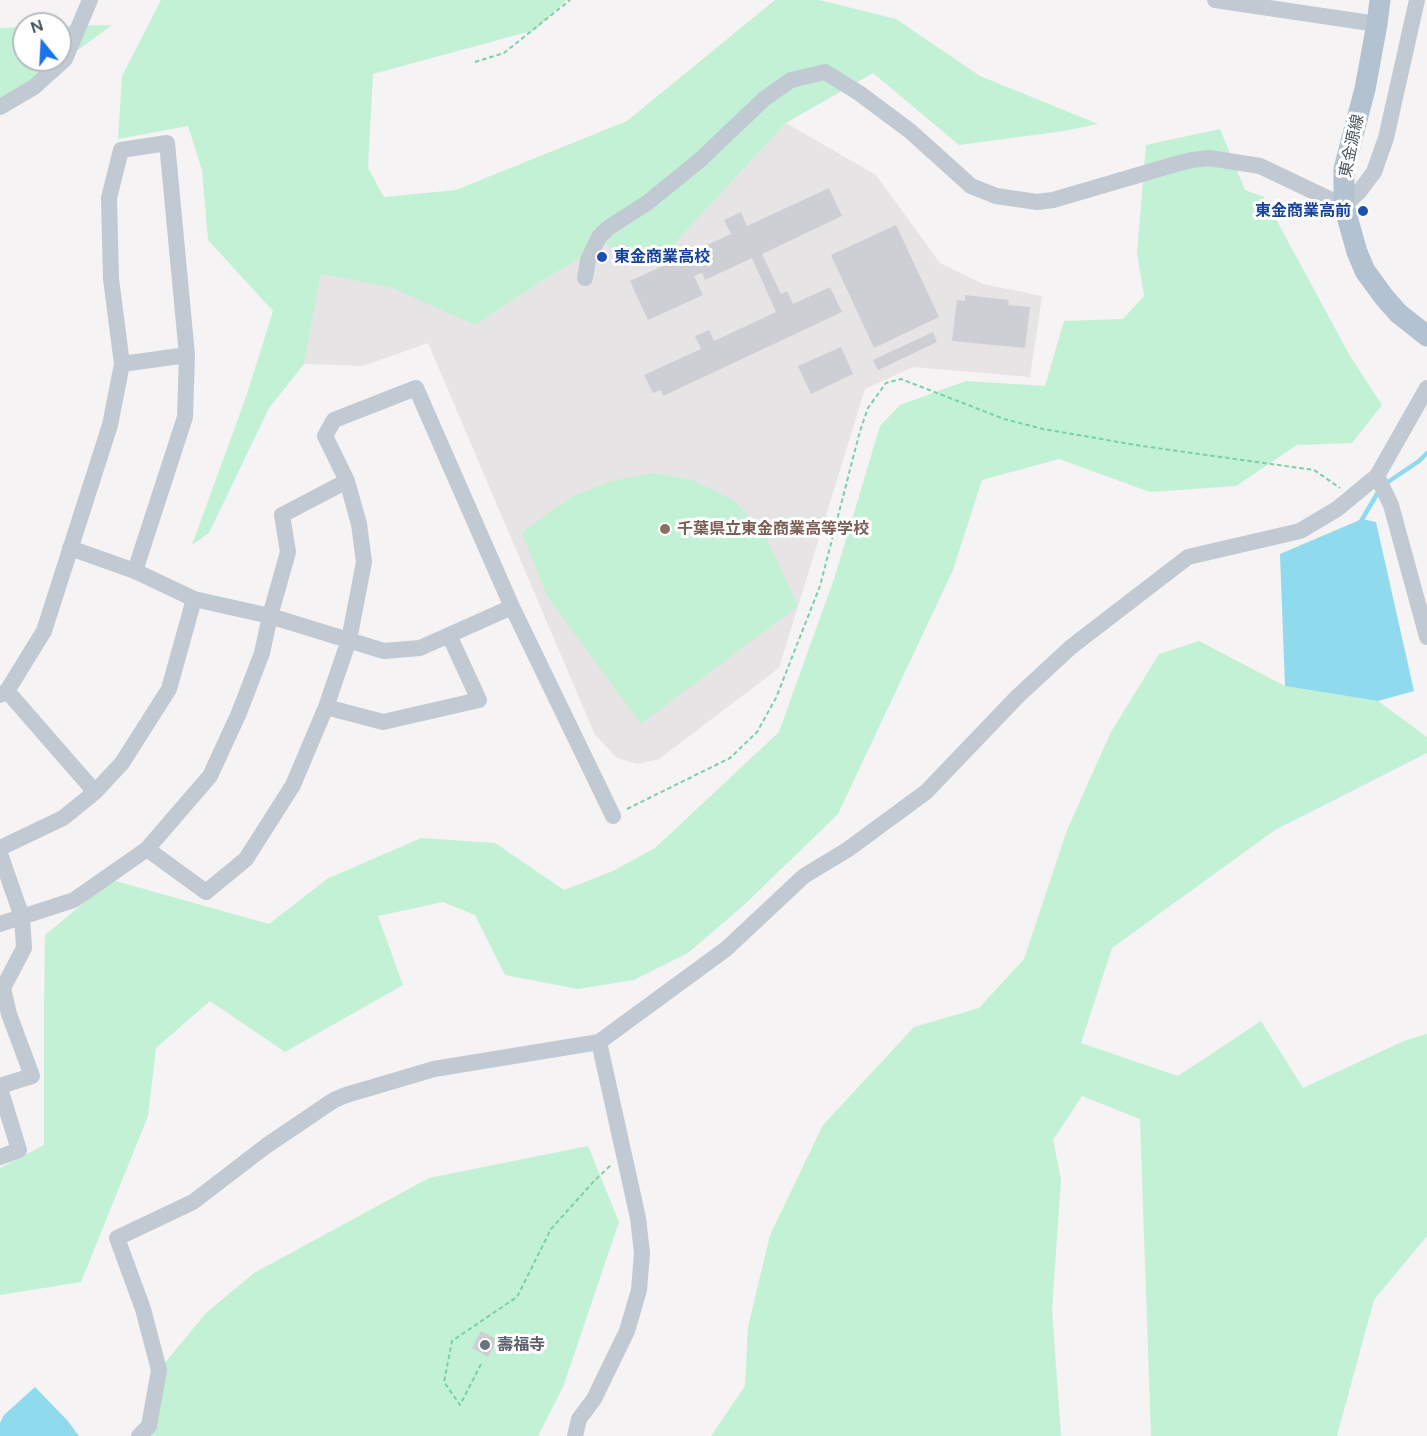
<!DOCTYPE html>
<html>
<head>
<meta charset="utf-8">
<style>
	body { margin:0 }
	#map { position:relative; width:1427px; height:1436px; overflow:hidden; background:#f5f3f3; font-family:Figtree,sans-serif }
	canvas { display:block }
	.north { position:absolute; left:12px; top:12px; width:60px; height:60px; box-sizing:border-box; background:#fff; border:2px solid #b7bbc0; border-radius:50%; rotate:342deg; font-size:16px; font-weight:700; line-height:24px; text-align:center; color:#4a5661 }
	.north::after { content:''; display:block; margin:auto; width:21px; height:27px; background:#1a73e8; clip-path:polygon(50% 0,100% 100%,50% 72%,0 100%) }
</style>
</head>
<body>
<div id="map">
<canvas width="1427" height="1436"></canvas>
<div class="north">N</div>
</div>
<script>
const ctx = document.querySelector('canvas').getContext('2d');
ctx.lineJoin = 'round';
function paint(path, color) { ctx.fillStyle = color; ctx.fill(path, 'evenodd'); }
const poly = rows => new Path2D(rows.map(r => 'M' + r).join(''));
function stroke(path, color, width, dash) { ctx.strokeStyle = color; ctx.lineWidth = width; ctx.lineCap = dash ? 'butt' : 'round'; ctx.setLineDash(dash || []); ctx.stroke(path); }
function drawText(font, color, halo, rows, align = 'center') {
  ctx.font = font + ' Figtree,"Noto Sans JP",sans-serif'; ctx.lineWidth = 6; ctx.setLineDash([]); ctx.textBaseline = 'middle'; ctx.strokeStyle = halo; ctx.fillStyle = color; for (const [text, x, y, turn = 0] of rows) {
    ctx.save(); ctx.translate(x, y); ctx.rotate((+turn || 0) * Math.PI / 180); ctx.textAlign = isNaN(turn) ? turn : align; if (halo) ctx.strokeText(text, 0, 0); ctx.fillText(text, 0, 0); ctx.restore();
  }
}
const education = poly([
	[786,123,876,175,940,263,983,284,1042,296,1030,377,913,367,865,389,779,668,659,759,637,764,617,758,595,735,428,343,363,366,304,364,321,274,390,286,475,325,545,279,605,243,673,245]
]);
const green = poly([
	[161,0,566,0,535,30,373,74,368,168,384,197,456,190,627,121,775,0,819,0,896,19,980,76,1098,124,1064,131,959,145,873,73,786,123,673,245,623,261,605,243,545,279,475,325,390,287,321,274,304,364,269,408,209,533,192,545,246,397,273,311,208,240,202,170,188,126,118,139,122,76],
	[112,25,22,91,0,108,0,28,24,27,24,60,60,60,60,26],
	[1220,129,1245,190,1264,197,1350,356,1382,405,1352,443,1297,445,1236,486,1150,492,1059,459,982,480,953,570,838,814,744,905,688,953,634,980,578,989,505,975,475,915,443,902,378,916,403,985,285,1052,210,1001,156,1048,148,1116,81,1282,0,1295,0,1168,44,1145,44,1016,45,935,112,880,269,924,327,879,421,838,495,843,564,890,613,871,655,848,779,732,835,576,880,426,900,405,966,381,1045,386,1064,321,1123,319,1144,296,1137,253,1146,145],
	[655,473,692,480,733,500,764,533,798,606,641,724,547,596,522,533,552,510,578,494,612,481],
	[1199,641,1285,686,1378,701,1427,737,1427,753,1275,830,1112,948,1081,1043,1178,1076,1261,1021,1303,1088,1404,1041,1427,1034,1427,1236,1374,1300,1337,1436,1151,1436,1140,1119,1082,1096,1053,1140,1061,1179,1052,1310,1061,1436,711,1436,745,1386,748,1327,770,1235,823,1125,914,1027,979,1008,1024,959,1067,830,1111,732,1159,654],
	[588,1146,619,1222,563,1387,538,1436,143,1436,159,1370,206,1313,254,1273,429,1178]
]);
const water = poly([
	[1362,519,1376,522,1414,691,1378,701,1285,686,1280,554],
	[35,1387,67,1420,79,1436,0,1436,0,1423,4,1415]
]);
const stream = poly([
	[1388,482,1419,461,1427,453],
	[1360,523,1377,494]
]);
const building = poly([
	[829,188,842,216,762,254,781,294,787,291,793,304,830,287,842,312,663,396,661,390,653,393,644,375,701,349,695,336,709,330,714,341,776,312,752,258,705,280,702,273,694,276,703,295,648,320,630,281,685,256,686,259,694,256,692,252,731,234,724,220,741,212,747,226],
	[896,225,939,317,874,348,831,255],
	[965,295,1009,300,1008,305,1030,307,1025,348,952,341,957,300,965,301],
	[933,332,937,342,878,370,873,360],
	[841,347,853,374,811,394,798,366],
	[481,1331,498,1340,488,1357,472,1348]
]);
const path = poly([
	[475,62,504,53,570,0],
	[627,809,730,758,757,732,776,698,820,586,860,431,868,408,886,383,901,379,1004,419,1043,429,1142,446,1314,470,1340,488],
	[481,1364,460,1405,444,1382,452,1341,517,1297,551,1229,595,1180,611,1165]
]);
const minor = poly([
	[1215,0,1377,24],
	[0,107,34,87,65,59,90,0],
	[585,278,588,260,599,237,608,228,647,203,700,160,764,99,791,80,825,72,859,93,910,131,971,186,996,196,1037,202,1053,200,1176,164,1192,160,1209,158,1260,166,1344,206,1359,192,1374,172,1386,138,1417,0],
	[122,364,187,355],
	[1377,476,1391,505,1427,637],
	[70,548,135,571,194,599,270,616,384,651,420,648,512,607],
	[7,691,95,792],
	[0,695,7,691,44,631,110,425,122,364,111,279,109,198,121,150,167,143,187,355,185,417,135,571],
	[326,707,383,722,479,700,449,635],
	[0,848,63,818,95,792,122,763,169,689,194,599],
	[147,849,206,892,246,859,293,785,326,707,349,640,364,562,359,524,347,481,325,436,334,420,416,388,512,607,613,816],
	[0,854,22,917,24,948,3,988,9,1014,32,1076,0,1086],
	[0,924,74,900,147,849,210,776,239,713,262,653,270,616,288,552,282,515,347,481],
	[0,1088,19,1150,0,1157],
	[139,1436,149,1426,159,1370,143,1309,117,1238,193,1202,266,1146,334,1100,346,1095,434,1069,599,1042,726,949,804,876,847,850,926,792,1018,696,1071,647,1188,557,1300,531,1337,509,1377,476,1427,388],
	[575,1436,579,1419,594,1399,627,1331,639,1290,642,1253,638,1218,599,1042]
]);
const major = poly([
	[1380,0,1377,24,1365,89,1344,169,1344,206,1357,252,1365,271,1384,297,1398,313,1427,336]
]);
const markers = [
	[1363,211,6,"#1a4fb4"],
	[602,257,6,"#1a4fb4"],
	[665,529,6,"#8d6e63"],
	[485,1345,6,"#6b7280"]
];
const streetNames = [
	["東金源線",1352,146,-78]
];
const transitNames = [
	["東金商業高前",1351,211],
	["東金商業高校",614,257,"left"]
];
const educationNames = [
	["千葉県立東金商業高等学校",677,529]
];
const worshipNames = [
	["壽福寺",497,1345]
];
paint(education, '#e6e4e5');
paint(green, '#c3f1d5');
paint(water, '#90daee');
stroke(stream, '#90daee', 4.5);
paint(building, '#cdcfd5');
stroke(path, '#7ad0a6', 2, [4.5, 3]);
stroke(minor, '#c1cad2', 16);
stroke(major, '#b3c2d1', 21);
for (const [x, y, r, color] of markers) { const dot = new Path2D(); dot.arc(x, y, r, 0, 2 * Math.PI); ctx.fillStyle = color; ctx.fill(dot); stroke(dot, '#fff', 2); }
drawText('16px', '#4a5661', '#fff', streetNames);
drawText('bold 16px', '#164399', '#fff', transitNames, 'right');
drawText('bold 16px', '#785e54', '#fff', educationNames, 'left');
drawText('bold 16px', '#5b616d', '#fff', worshipNames, 'left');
</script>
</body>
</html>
